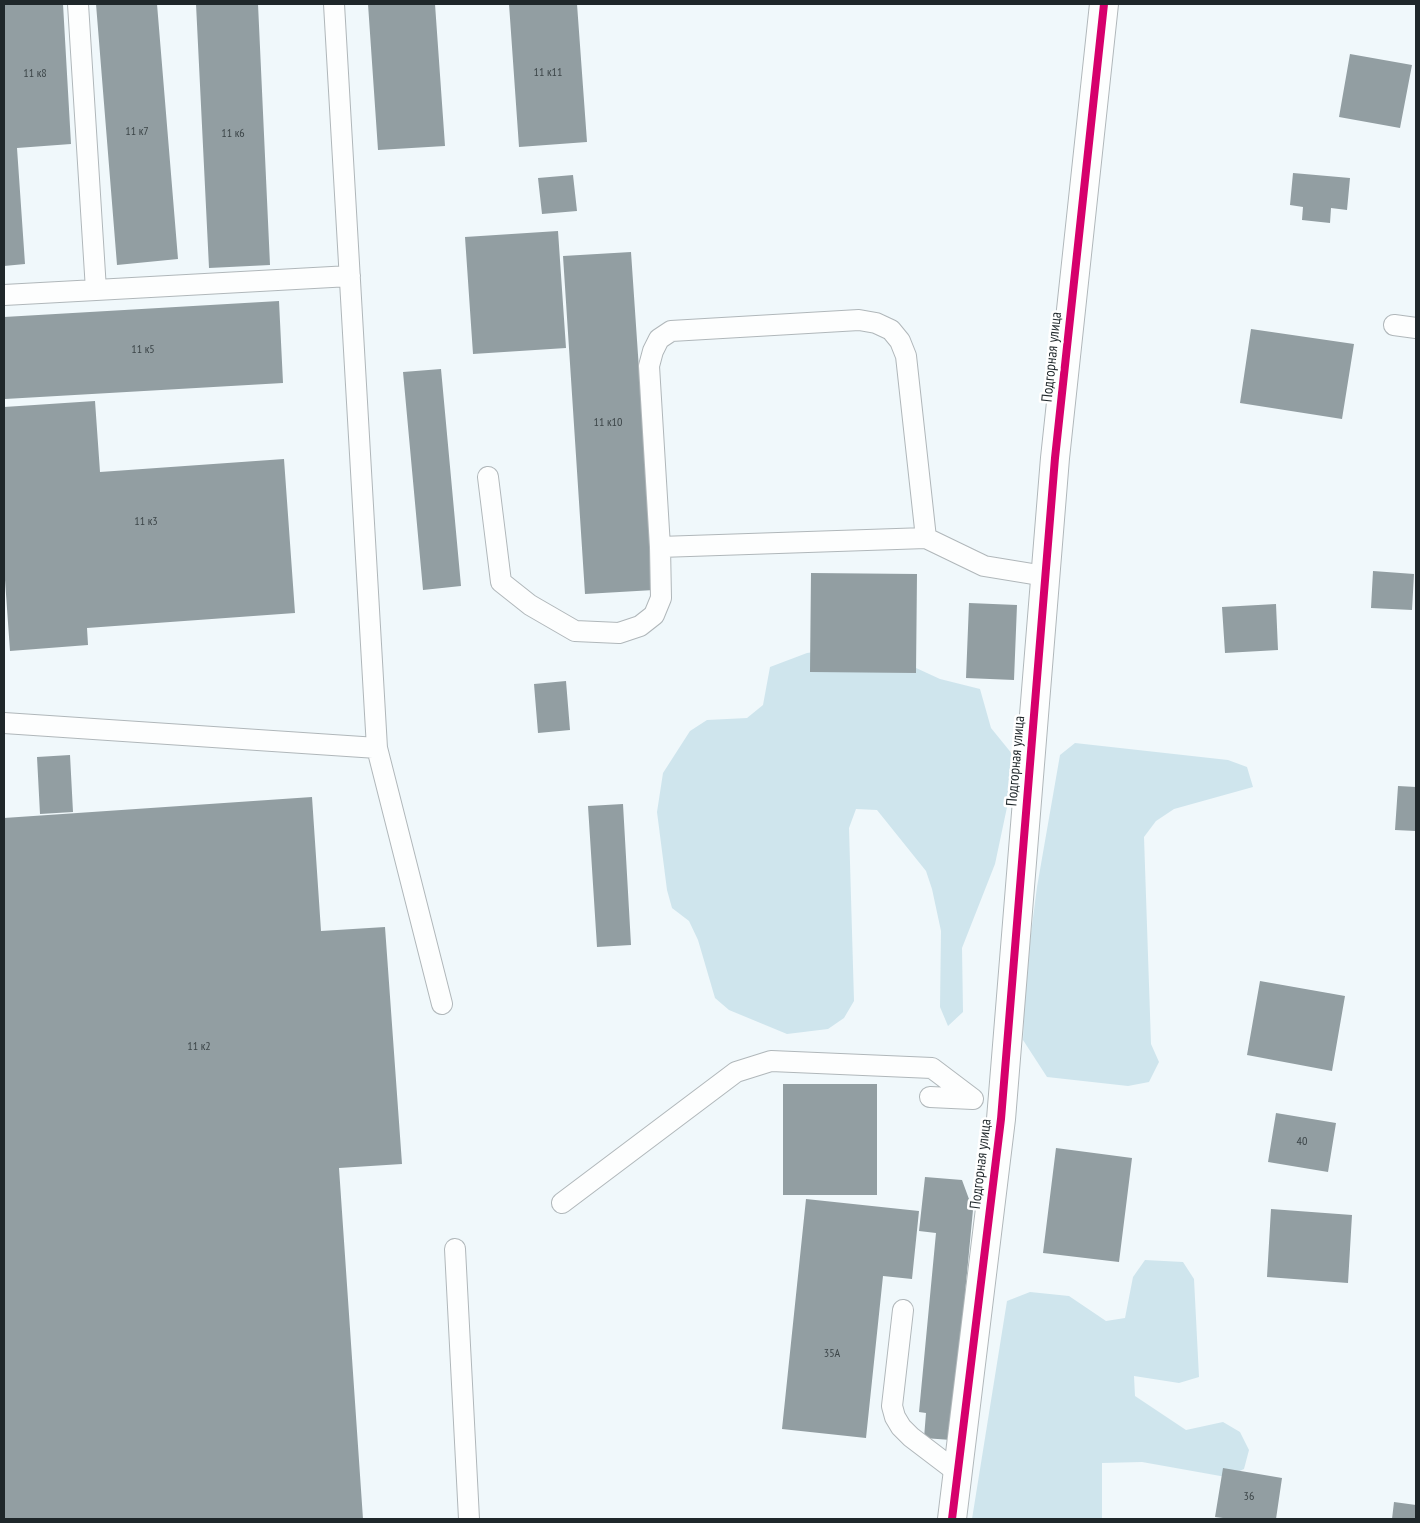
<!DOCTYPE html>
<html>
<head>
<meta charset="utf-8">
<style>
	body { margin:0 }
	#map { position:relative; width:1420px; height:1523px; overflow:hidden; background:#f0f8fb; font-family:"PT Sans Narrow",sans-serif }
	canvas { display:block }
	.frame { position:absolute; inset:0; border:5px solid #1f272a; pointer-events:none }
</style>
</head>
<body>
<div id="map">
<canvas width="1420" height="1523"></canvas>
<div class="frame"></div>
</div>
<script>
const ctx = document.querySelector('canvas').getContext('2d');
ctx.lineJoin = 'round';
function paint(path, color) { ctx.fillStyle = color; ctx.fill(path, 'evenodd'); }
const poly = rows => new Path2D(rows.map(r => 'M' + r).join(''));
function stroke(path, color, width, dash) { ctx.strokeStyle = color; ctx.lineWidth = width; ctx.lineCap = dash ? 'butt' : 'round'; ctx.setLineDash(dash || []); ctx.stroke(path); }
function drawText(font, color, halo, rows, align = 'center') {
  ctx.font = font + ' "PT Sans Narrow",sans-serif'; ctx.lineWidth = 5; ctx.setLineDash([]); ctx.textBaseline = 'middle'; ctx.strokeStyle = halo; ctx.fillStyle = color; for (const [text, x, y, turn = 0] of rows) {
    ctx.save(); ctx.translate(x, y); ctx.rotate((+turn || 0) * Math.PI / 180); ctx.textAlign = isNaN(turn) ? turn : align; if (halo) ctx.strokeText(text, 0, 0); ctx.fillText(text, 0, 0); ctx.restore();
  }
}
const green = poly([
	[866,645,940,679,980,689,991,728,1017,760,995,864,962,948,963,1012,948,1026,940,1007,941,931,932,889,926,871,877,810,856,809,849,828,854,1001,844,1018,828,1029,787,1034,729,1010,715,998,698,940,689,921,672,908,667,890,657,812,663,773,690,731,707,720,747,718,763,705,770,667,807,653],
	[1075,743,1228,760,1247,767,1253,787,1174,809,1156,821,1144,837,1151,1044,1159,1062,1149,1082,1128,1086,1047,1077,1023,1040,1025,980,1037,887,1060,755],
	[1145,1260,1183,1262,1194,1279,1199,1377,1179,1383,1134,1376,1135,1396,1186,1430,1223,1422,1240,1432,1249,1450,1244,1469,1226,1477,1142,1462,1102,1463,1102,1519,972,1519,1007,1301,1030,1292,1069,1296,1106,1321,1125,1318,1133,1277]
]);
const building = poly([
	[4,4,63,4,71,144,17,148,25,264,4,266],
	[96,4,157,4,178,259,117,265],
	[196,4,258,4,270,265,209,268],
	[368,4,435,4,445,146,378,150],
	[509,4,577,4,587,142,519,147],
	[1350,54,1412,65,1400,128,1339,117],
	[1293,173,1350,178,1347,210,1331,208,1330,223,1302,220,1303,207,1290,205],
	[573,175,577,211,542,214,538,178],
	[558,231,566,348,473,354,465,237],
	[631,252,654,590,585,594,563,256],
	[279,301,283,383,5,399,4,317],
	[1251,329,1354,344,1342,419,1240,403],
	[441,369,461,586,423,590,403,372],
	[95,401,100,472,284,459,295,613,87,628,88,645,10,651,4,566,4,407],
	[1373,571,1414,574,1412,610,1371,608],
	[811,573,917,574,916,673,810,672],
	[969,603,1017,605,1014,680,966,678],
	[1276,604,1278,650,1225,653,1222,607],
	[566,681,570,730,538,733,534,684],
	[70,755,73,812,40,814,37,757],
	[1398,786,1416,787,1416,831,1395,830],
	[312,797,321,931,385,927,402,1164,339,1168,363,1519,4,1519,4,818],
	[623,804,631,945,597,947,588,806],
	[1260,981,1345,996,1332,1071,1247,1055],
	[783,1084,877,1084,877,1195,783,1195],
	[1276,1113,1336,1123,1328,1172,1268,1162],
	[1056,1148,1132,1158,1119,1262,1043,1253],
	[925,1177,962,1180,973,1210,951,1440,924,1438,926,1413,919,1412,936,1233,919,1231],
	[806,1199,919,1211,912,1279,883,1276,866,1438,782,1429],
	[1271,1209,1352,1215,1348,1283,1267,1277],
	[1223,1468,1282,1478,1276,1519,1231,1519,1215,1517],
	[1394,1502,1416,1505,1416,1519,1392,1519]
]);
const service = poly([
	[78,4,96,290,350,276],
	[334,4,377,748,442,1004],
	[4,295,96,290],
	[1394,325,1416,328],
	[488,477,501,582,530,605,575,631,619,633,640,626,654,615,661,598,660,547,926,538,984,566,1045,576],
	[660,547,649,366,653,351,659,339,671,331,859,320,876,323,891,330,900,341,906,356,926,538],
	[4,723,377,748],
	[562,1203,736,1072,771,1061,932,1068,973,1099,930,1097],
	[455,1249,469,1519],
	[903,1310,892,1406,895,1417,901,1427,911,1437,957,1472]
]);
const minor = poly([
	[952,1519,1001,1119,1055,458,1104,4]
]);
const cycleway = poly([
	[952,1519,1001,1119,1055,458,1104,4]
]);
const numberNames = [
	["11 к11",548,73],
	["11 к8",35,74],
	["11 к7",137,132],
	["11 к6",233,134],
	["11 к5",143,350],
	["11 к10",608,423],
	["11 к3",146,522],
	["11 к2",199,1047],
	["40",1302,1142],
	["35А",832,1354],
	["36",1249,1497]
];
const streetNames = [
	["Подгорная улица",1052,357,-84],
	["Подгорная улица",1016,761,-85],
	["Подгорная улица",981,1164,-83]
];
paint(green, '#cfe5ed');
paint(building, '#929ea2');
stroke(service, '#b0b7ba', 22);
stroke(minor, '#b0b7ba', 30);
stroke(service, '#fdfefe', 20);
stroke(minor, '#fdfefe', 28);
stroke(cycleway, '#d6006c', 8);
drawText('12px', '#3c4548', null, numberNames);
drawText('15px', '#1f272a', '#fff', streetNames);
</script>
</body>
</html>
